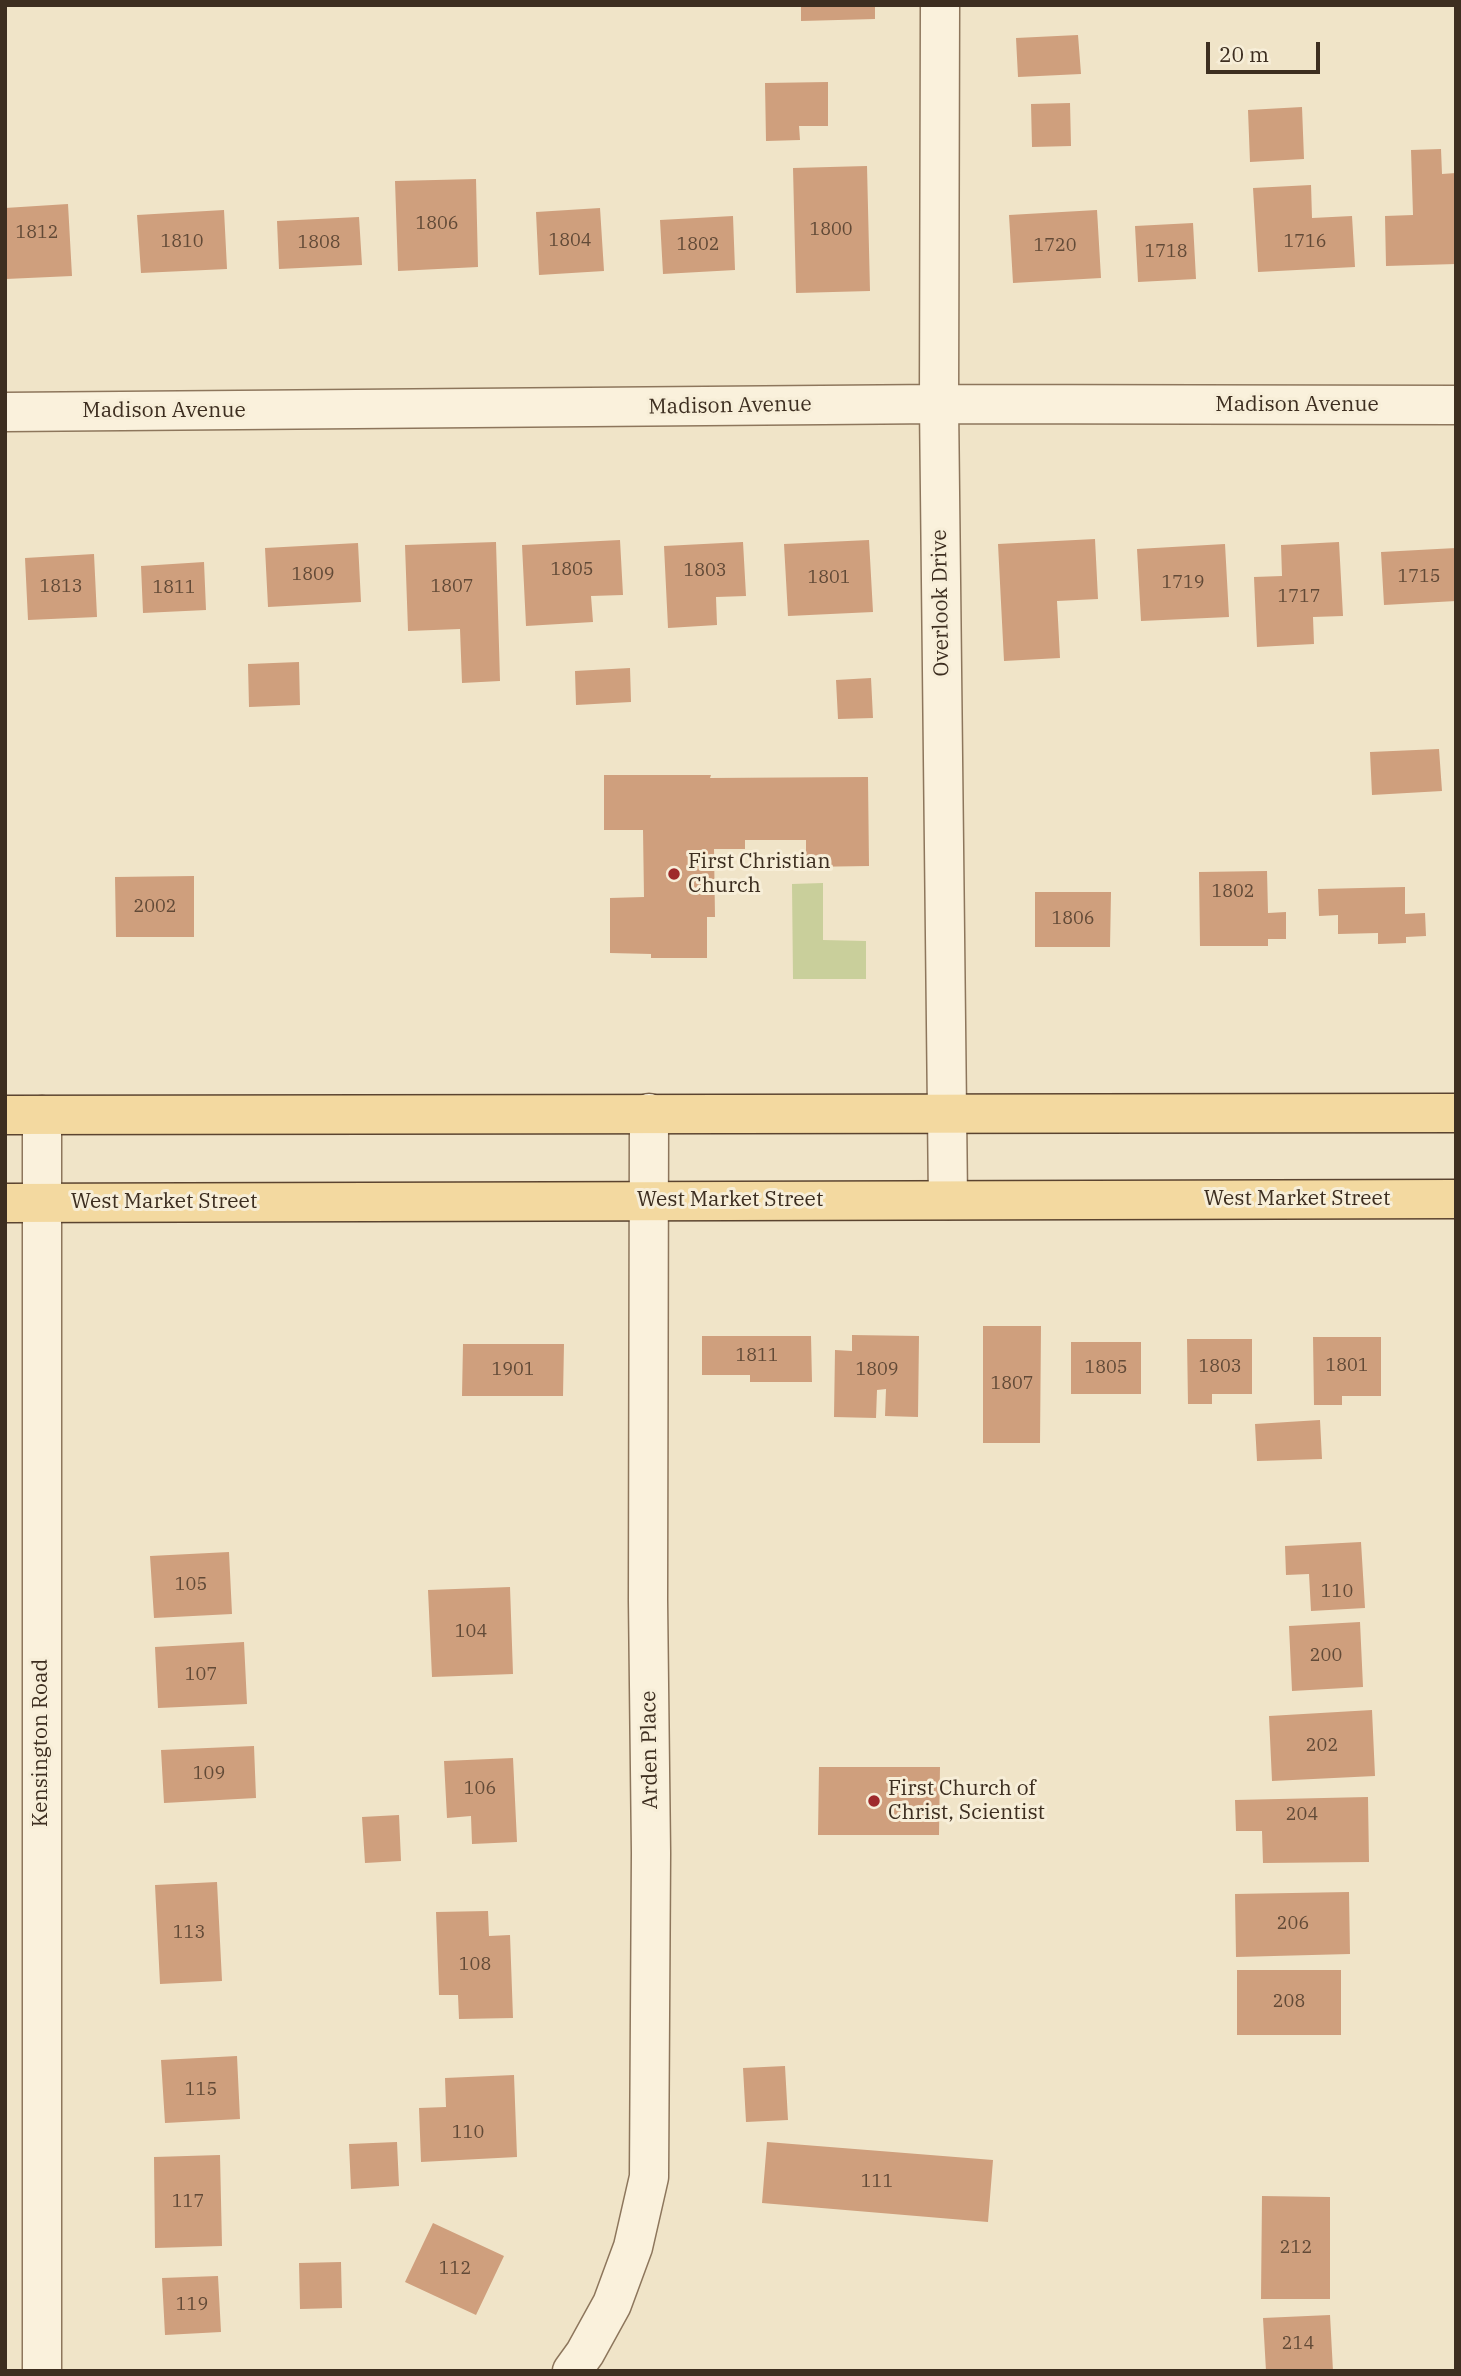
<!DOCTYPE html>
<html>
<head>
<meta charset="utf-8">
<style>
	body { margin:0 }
	#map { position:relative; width:1461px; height:2376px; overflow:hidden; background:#f0e4c8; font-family:"IBM Plex Serif",serif }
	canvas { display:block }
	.frame { position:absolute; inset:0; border:7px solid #3d2e20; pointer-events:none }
	.scale { position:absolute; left:1206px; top:42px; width:114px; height:32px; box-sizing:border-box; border:4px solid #3d2e20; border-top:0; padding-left:9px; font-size:21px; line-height:24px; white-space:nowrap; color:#3d2e20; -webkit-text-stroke:5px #f7eed8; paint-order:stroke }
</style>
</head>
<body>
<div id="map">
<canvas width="1461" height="2376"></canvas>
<div class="frame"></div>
<div class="scale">20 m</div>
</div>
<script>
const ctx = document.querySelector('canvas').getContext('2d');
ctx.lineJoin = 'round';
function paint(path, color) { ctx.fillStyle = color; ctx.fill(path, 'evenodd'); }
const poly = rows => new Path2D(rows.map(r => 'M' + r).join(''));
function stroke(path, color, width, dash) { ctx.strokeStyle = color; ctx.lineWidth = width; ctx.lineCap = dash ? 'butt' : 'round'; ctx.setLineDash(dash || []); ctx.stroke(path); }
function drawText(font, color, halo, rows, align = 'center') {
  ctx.font = font + ' "IBM Plex Serif",serif'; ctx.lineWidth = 6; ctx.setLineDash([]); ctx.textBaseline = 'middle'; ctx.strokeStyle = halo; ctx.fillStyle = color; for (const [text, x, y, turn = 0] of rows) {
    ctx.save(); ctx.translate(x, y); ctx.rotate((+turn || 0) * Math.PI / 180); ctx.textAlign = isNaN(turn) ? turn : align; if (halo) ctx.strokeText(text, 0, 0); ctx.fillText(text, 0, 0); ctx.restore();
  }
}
const green = poly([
	[823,883,823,940,866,941,866,979,793,979,792,884]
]);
const building = poly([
	[801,5,875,5,875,19,801,21],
	[1078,35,1081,74,1018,77,1016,38],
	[828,82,828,126,799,126,800,140,766,141,765,83],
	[1070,103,1071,146,1032,147,1031,104],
	[1302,107,1304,159,1250,162,1248,110],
	[1441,149,1442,174,1456,173,1456,264,1386,266,1385,216,1413,215,1411,150],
	[867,166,870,291,796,293,793,168],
	[476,179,478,267,398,271,395,181],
	[1311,185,1312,218,1352,216,1355,267,1258,272,1253,188],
	[68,204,72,276,6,279,5,208],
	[600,208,604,271,539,275,536,212],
	[224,210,227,269,141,273,137,215],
	[1097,210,1101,278,1013,283,1009,215],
	[733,216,735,270,663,274,660,220],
	[359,217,362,265,279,269,277,221],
	[1193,223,1196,279,1138,282,1135,226],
	[1095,539,1098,599,1057,601,1060,658,1004,661,998,544],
	[620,540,623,595,591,596,593,622,526,626,522,545],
	[869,540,873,612,788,616,784,544],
	[496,542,500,681,462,683,460,629,408,631,405,545],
	[743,542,746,596,716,597,717,625,668,628,664,546],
	[1339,542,1343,616,1313,617,1314,644,1257,647,1254,577,1282,576,1281,545],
	[358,543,361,602,268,607,265,548],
	[1225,544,1229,617,1141,621,1137,549],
	[1456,548,1456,601,1384,605,1381,552],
	[94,554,97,617,28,620,25,558],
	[204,562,206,610,143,613,141,566],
	[299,662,300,705,249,707,248,664],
	[630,668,631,702,576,705,575,671],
	[871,678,873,718,838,719,836,680],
	[1439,749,1442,791,1372,795,1370,752],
	[604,775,711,775,710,778,868,777,869,866,806,867,806,840,745,840,745,849,714,849,715,917,707,917,707,958,651,958,651,954,610,953,610,898,644,897,643,830,604,830],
	[1267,871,1268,913,1286,912,1286,939,1268,939,1268,946,1200,946,1199,872],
	[194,876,194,937,116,937,115,877],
	[1405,887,1405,914,1425,913,1426,936,1406,937,1406,943,1378,944,1378,933,1338,934,1338,915,1319,916,1318,889],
	[1035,892,1111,892,1110,947,1035,947],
	[983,1326,1041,1326,1040,1443,983,1443],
	[852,1335,919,1336,918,1417,885,1416,886,1389,877,1390,876,1418,834,1417,835,1350,852,1351],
	[702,1336,811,1336,812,1382,750,1382,750,1375,702,1375],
	[1313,1337,1381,1337,1381,1396,1342,1396,1342,1405,1314,1405],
	[1187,1339,1252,1339,1252,1394,1212,1394,1212,1404,1188,1404],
	[1071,1342,1141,1342,1141,1394,1071,1394],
	[463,1344,564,1344,563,1396,462,1396],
	[1320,1420,1322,1459,1257,1461,1255,1424],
	[1361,1542,1365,1608,1311,1611,1309,1574,1286,1575,1285,1546],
	[229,1552,232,1614,154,1618,150,1556],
	[510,1587,513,1674,432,1677,428,1590],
	[1360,1622,1363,1687,1292,1691,1289,1626],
	[244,1642,247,1704,158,1708,155,1647],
	[1372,1710,1375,1776,1272,1781,1269,1716],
	[254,1746,256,1798,164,1803,161,1750],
	[513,1758,517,1842,472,1844,471,1816,447,1818,444,1761],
	[819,1767,940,1767,939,1835,818,1835],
	[1368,1797,1369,1862,1263,1863,1262,1831,1236,1831,1235,1800],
	[399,1815,401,1861,365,1863,362,1817],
	[217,1882,222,1981,160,1984,155,1885],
	[1349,1892,1350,1954,1236,1957,1235,1894],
	[488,1911,489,1936,510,1935,513,2018,459,2019,458,1995,439,1995,436,1912],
	[1237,1970,1341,1970,1341,2035,1237,2035],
	[237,2056,240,2119,165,2123,161,2060],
	[785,2066,788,2120,746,2122,743,2068],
	[514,2075,517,2157,421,2162,419,2108,446,2107,445,2078],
	[397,2142,399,2186,351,2189,349,2144],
	[767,2142,993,2160,988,2222,762,2203],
	[220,2155,222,2246,155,2248,154,2157],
	[1262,2196,1330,2197,1330,2299,1261,2299],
	[433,2223,504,2256,476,2315,405,2282],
	[341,2262,342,2308,300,2309,299,2263],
	[218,2276,221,2332,165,2335,162,2278],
	[1330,2315,1333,2371,1266,2371,1263,2318]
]);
const minor = poly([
	[940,5,939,404,948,1200],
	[5,412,939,404,1456,405],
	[42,1115,42,2371],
	[572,2371,585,2353,612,2304,633,2247,649,2177,651,1853,648,1600,649,1113]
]);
const major = poly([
	[5,1115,1456,1113],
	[5,1203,1456,1199]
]);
const markers = [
	[674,874,7,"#9e2a2b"],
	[874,1801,7,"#9e2a2b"]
];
const numberNames = [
	["1806",437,224],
	["1800",831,230],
	["1812",37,233],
	["1804",570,241],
	["1810",182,242],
	["1716",1305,242],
	["1808",319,243],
	["1802",698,245],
	["1720",1055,246],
	["1718",1166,252],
	["1805",572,570],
	["1803",705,571],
	["1809",313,575],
	["1715",1419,577],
	["1801",829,578],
	["1719",1183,583],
	["1813",61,587],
	["1807",452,587],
	["1811",174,588],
	["1717",1299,597],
	["1802",1233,892],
	["2002",155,907],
	["1806",1073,919],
	["1811",757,1356],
	["1801",1347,1366],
	["1803",1220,1367],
	["1805",1106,1368],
	["1901",513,1370],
	["1809",877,1370],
	["1807",1012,1384],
	["105",191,1585],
	["110",1337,1592],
	["104",471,1632],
	["200",1326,1656],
	["107",201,1675],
	["202",1322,1746],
	["109",209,1774],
	["106",480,1789],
	["204",1302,1815],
	["206",1293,1924],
	["113",189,1933],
	["108",475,1965],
	["208",1289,2002],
	["115",201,2090],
	["110",468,2133],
	["111",877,2182],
	["117",188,2202],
	["212",1296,2248],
	["112",455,2269],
	["119",192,2305],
	["214",1298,2344]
];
const streetNames = [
	["Madison Avenue",1297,405],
	["Madison Avenue",730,406,-1],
	["Madison Avenue",164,411],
	["Overlook Drive",941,603,-91],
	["West Market Street",1297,1199],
	["West Market Street",730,1200],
	["West Market Street",164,1202],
	["Kensington Road",41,1743,-90],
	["Arden Place",650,1750,-91]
];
const poiNames = [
	["First Christian",688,862],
	["Church",688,886],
	["First Church of",888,1789],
	["Christ, Scientist",888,1813]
];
paint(green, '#c9cf9b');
paint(building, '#cf9f7d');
stroke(minor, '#8d765c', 41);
stroke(major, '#5b4430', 41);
stroke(minor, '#faf1dc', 38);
stroke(major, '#f3d9a0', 38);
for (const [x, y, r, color] of markers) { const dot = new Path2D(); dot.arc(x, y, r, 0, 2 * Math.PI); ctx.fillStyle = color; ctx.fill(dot); stroke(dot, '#f7eed8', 2.5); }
drawText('18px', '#624a37', null, numberNames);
drawText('21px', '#3d2e20', '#f7eed8', streetNames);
drawText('21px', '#3d2e20', '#f7eed8', poiNames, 'left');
</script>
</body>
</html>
